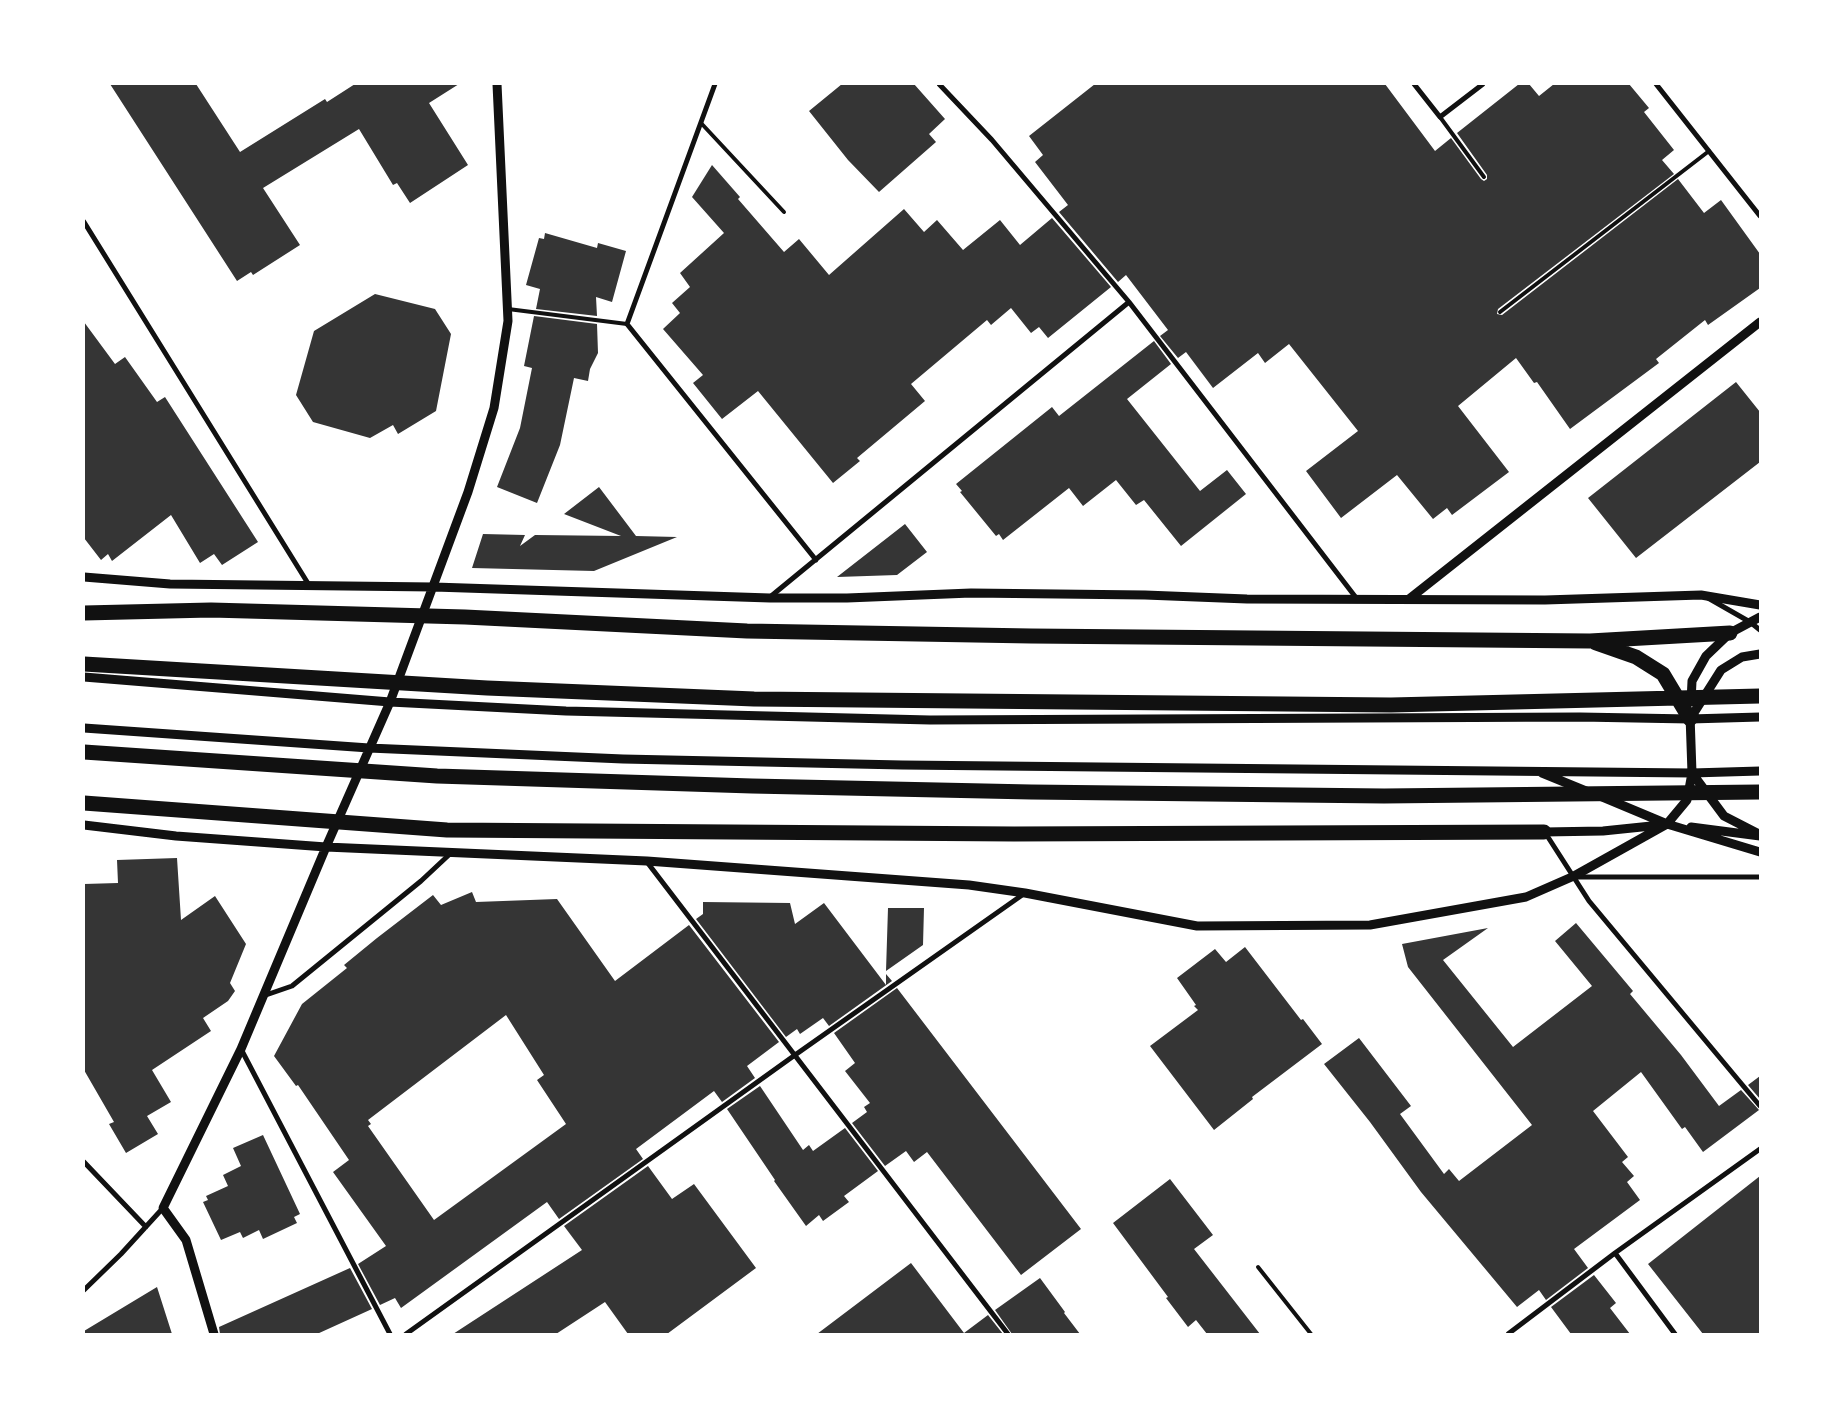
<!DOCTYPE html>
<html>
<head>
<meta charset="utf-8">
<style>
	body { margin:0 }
	#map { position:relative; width:1844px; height:1418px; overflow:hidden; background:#fff; font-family:Mulish,sans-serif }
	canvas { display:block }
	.frame { position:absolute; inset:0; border:85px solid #fff; pointer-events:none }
</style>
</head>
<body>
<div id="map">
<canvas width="1844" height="1418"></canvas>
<div class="frame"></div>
</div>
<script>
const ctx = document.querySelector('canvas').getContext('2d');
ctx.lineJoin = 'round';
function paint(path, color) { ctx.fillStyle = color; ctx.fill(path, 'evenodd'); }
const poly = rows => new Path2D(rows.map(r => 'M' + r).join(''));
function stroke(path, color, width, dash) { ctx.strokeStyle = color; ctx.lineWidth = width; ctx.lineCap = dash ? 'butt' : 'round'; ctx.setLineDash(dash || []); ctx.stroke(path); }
const building = poly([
	[110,84,196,84,240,152,325,99,327,102,355,84,459,84,429,103,468,165,410,203,397,183,393,185,359,129,263,188,300,245,253,275,251,272,237,281],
	[842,84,914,84,945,119,929,134,936,142,879,192,848,160,809,111],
	[1095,84,1385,84,1435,151,1451,138,1481,179,1484,181,1487,179,1487,175,1457,133,1519,84,1529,84,1539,96,1554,84,1629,84,1649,108,1644,112,1674,150,1662,160,1674,174,1498,309,1497,314,1502,315,1678,179,1704,213,1721,200,1760,254,1760,288,1708,325,1705,320,1656,359,1659,363,1570,429,1537,382,1534,383,1516,358,1458,406,1509,472,1452,515,1447,508,1433,519,1397,475,1341,518,1306,471,1358,431,1289,344,1265,363,1258,353,1213,388,1186,352,1178,358,1160,336,1168,330,1126,275,1118,282,1059,212,1068,205,1035,162,1043,155,1029,136],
	[712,165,740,197,738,199,784,252,799,239,829,275,904,209,924,232,937,220,963,250,1000,220,1020,245,1052,218,1111,287,1048,338,1039,327,1031,333,1011,308,991,325,987,320,911,384,925,401,857,458,860,461,833,483,758,391,722,419,693,383,703,375,663,329,680,313,672,303,690,287,680,273,724,233,692,197],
	[545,233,597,248,598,243,626,251,612,302,596,297,597,316,536,309,540,289,526,285,539,238,544,239],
	[375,294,435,309,451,334,436,411,398,434,393,425,370,438,313,422,296,395,314,331],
	[534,316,597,324,598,353,590,369,588,381,574,378,560,445,537,503,497,487,520,428,532,368,524,366],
	[84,322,115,364,125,357,157,402,165,397,258,542,222,565,214,554,200,563,171,515,112,561,108,554,101,560,84,538],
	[1154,341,1171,364,1127,399,1200,491,1227,470,1246,494,1181,546,1144,500,1136,505,1116,480,1083,506,1069,488,1003,540,999,534,996,536,960,492,962,491,956,484,1052,407,1059,416],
	[1736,382,1760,412,1760,462,1636,558,1588,498],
	[599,487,636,536,677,537,594,571,472,568,483,534,525,535,520,546,535,535,621,536,564,514],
	[905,524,927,552,897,575,837,577],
	[177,858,181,920,215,896,246,944,230,983,235,991,228,1001,203,1018,211,1031,152,1070,171,1102,147,1116,158,1134,126,1153,109,1124,114,1122,84,1070,84,884,118,883,117,860],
	[472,892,476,902,557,899,615,981,689,925,779,1042,747,1066,755,1078,722,1102,714,1091,636,1149,643,1159,559,1219,547,1202,401,1308,395,1298,380,1305,358,1264,386,1246,333,1172,349,1160,298,1085,296,1086,274,1056,302,1004,347,968,344,965,377,938,433,895,441,905],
	[506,1015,544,1075,537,1080,566,1124,434,1220,368,1126,371,1124,368,1120],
	[703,902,790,903,795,924,824,903,886,985,886,974,892,981,829,1026,823,1018,800,1034,797,1029,786,1037,696,919,703,914],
	[888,908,924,908,923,945,886,971],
	[1576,923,1633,991,1630,994,1681,1055,1719,1106,1741,1090,1759,1110,1703,1152,1685,1127,1682,1129,1641,1072,1593,1111,1628,1157,1622,1162,1634,1176,1627,1182,1640,1200,1574,1249,1588,1268,1546,1300,1539,1290,1517,1307,1421,1192,1370,1122,1324,1064,1359,1038,1411,1106,1400,1114,1444,1174,1449,1169,1459,1181,1532,1125,1408,967,1402,944,1488,928,1443,960,1513,1047,1592,986,1555,941],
	[1245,947,1301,1020,1303,1019,1322,1044,1252,1097,1253,1099,1214,1130,1150,1046,1198,1010,1194,1006,1196,1005,1177,978,1215,949,1226,962],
	[897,988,1081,1229,1021,1275,927,1152,914,1162,906,1151,885,1166,852,1123,867,1112,864,1107,870,1103,845,1071,855,1063,834,1033],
	[1760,1076,1760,1099,1748,1085],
	[760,1086,803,1150,809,1145,813,1151,845,1128,878,1171,844,1196,849,1202,823,1221,819,1215,806,1226,774,1181,775,1180,727,1109],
	[263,1135,300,1214,294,1217,297,1223,263,1239,259,1230,243,1238,240,1232,221,1240,203,1202,208,1200,206,1196,228,1186,223,1175,241,1166,233,1148],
	[648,1166,672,1199,694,1184,756,1268,667,1334,628,1334,605,1302,556,1334,453,1334,582,1250,564,1226],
	[1760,1176,1760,1334,1703,1334,1648,1264],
	[1170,1179,1213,1235,1194,1249,1260,1334,1207,1334,1196,1320,1188,1327,1166,1298,1168,1297,1113,1223],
	[911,1263,964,1333,988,1315,1003,1334,817,1334],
	[350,1268,372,1309,317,1334,220,1334,219,1327],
	[1594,1275,1616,1303,1610,1308,1630,1334,1571,1334,1551,1307],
	[1040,1278,1065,1312,1064,1313,1080,1334,1012,1334,995,1310],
	[157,1287,172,1334,84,1334,84,1331]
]);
const service = poly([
	[1440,117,1484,177],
	[701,123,784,212],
	[508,309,627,324],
	[1500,312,1709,151],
	[1258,1267,1311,1334]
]);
const minor = poly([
	[715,84,627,324,816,560],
	[939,84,992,140,1129,302,1357,599],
	[1414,84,1440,117,1483,84],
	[1656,84,1760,216],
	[84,222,309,585],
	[770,597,1129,302],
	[1708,598,1750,622,1760,630],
	[1546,834,1589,901,1760,1106],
	[647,862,1008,1334],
	[1576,877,1760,877],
	[263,996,292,986,421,881,452,852],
	[241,1049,390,1334],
	[84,1162,146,1227],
	[1615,1253,1675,1334],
	[84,1290,121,1254,163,1208],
	[406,1334,795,1055,1025,893],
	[1508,1334,1615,1253,1760,1149]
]);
const tertiary = poly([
	[84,577,170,584,434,587,770,598,847,598,971,593,1145,595,1247,599,1545,600,1701,595,1760,605],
	[1409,599,1760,322],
	[84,677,390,702,566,711,930,720,1580,717,1690,719,1760,717],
	[1691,702,1692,681,1706,656,1730,633,1760,617],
	[1690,719,1721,670,1742,657,1760,654],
	[84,728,369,748,623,759,902,765,1692,773,1760,771],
	[1542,773,1586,791],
	[1692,773,1724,816,1757,833],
	[1600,796,1667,824,1760,852],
	[84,825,176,836,326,847,647,861,969,885,1025,893,1197,926,1370,925,1526,897,1574,876,1667,824,1687,800,1692,773,1690,715],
	[1691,827,1760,836],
	[1544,832,1603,831,1661,825],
	[214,1334,186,1240,163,1208,241,1049,326,847,390,702,468,492,494,408,508,321,497,84]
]);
const motorway = poly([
	[84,613,211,610,465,617,747,631,1031,636,1590,641,1730,633],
	[1596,643,1636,657,1663,674,1690,719],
	[84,664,487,688,754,699,1391,705,1760,696],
	[84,752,437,776,752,786,1031,792,1384,796,1760,792],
	[84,803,447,830,1014,834,1544,832]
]);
paint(building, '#353535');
stroke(service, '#111', 4);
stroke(minor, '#111', 5);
stroke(tertiary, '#111', 9);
stroke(motorway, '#111', 15);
</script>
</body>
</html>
